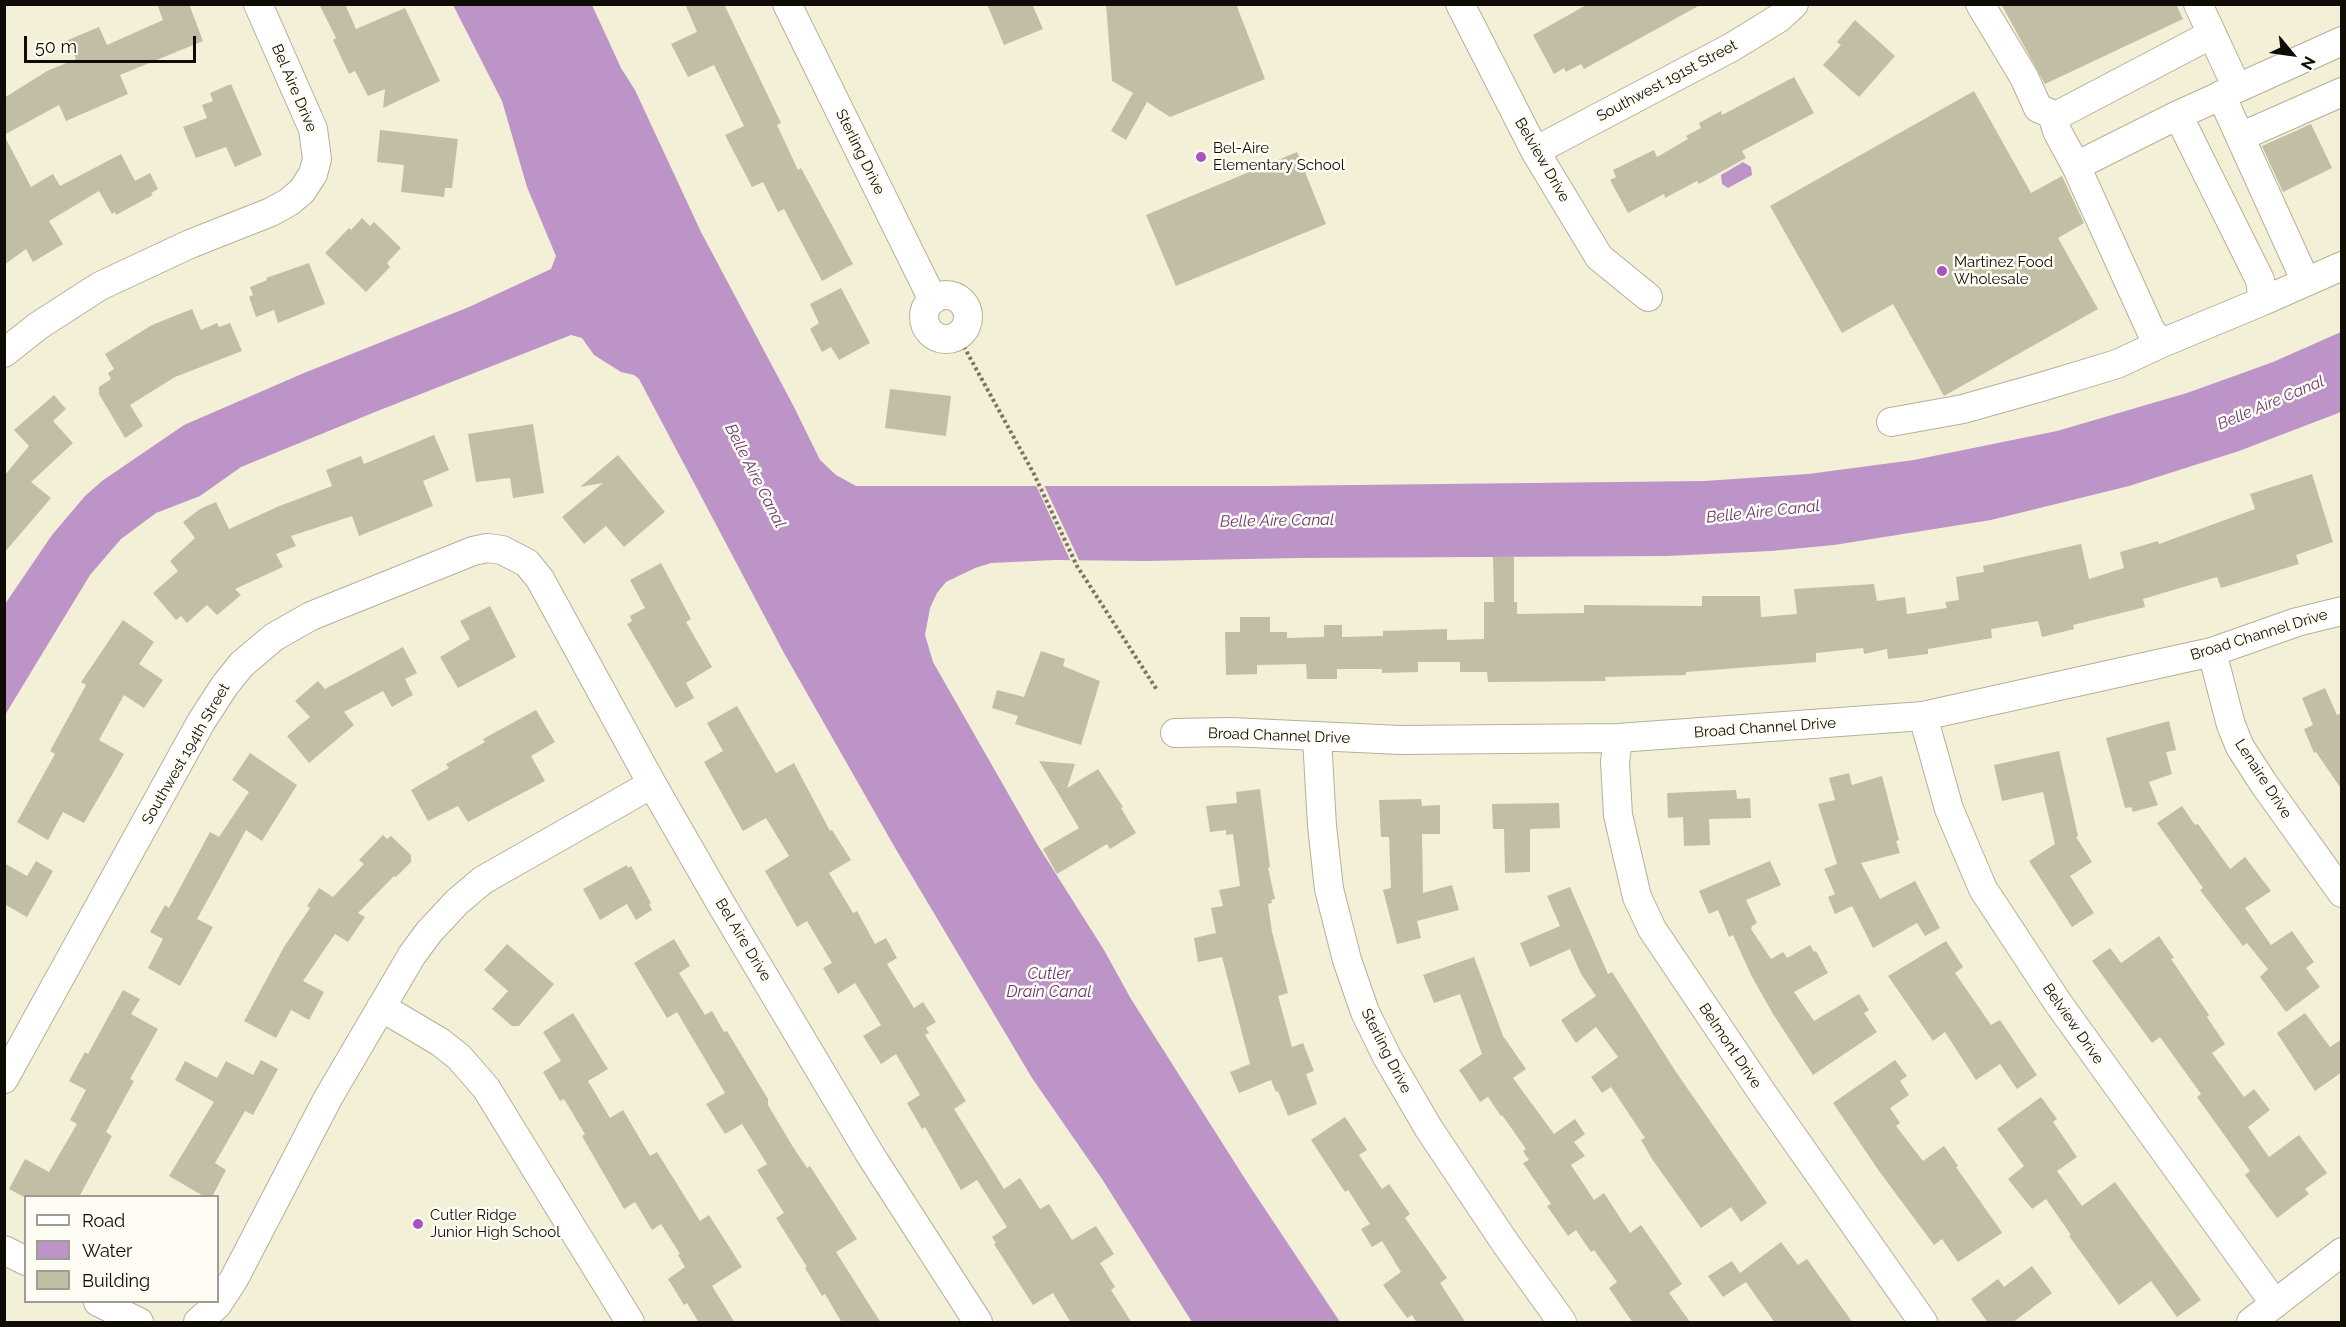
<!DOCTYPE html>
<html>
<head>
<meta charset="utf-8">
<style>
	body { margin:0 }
	#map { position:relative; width:2346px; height:1327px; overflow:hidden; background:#f4f0d7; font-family:Raleway,sans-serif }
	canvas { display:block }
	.frame { position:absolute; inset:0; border:6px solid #0e0c05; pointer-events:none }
	.legend { position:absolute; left:24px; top:1195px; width:195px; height:108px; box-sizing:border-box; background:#fefcf3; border:2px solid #9e9c94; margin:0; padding:8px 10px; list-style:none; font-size:18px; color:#0e0c05 }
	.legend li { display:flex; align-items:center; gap:12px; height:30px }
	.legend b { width:30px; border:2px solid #9e9c94 }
	.north { position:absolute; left:2262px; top:24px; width:60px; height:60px; -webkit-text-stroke:4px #fefcf3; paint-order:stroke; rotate:119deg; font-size:16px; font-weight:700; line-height:24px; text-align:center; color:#0e0c05 }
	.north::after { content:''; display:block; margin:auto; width:21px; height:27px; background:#0e0c05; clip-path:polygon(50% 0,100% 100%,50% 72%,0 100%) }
	.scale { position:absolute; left:24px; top:36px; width:172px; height:27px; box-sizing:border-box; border:3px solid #0e0c05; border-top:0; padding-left:8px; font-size:18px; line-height:21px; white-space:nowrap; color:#0e0c05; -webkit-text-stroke:4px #fefcf3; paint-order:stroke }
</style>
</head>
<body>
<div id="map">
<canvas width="2346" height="1327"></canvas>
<div class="frame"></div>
<ul class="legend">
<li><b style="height:8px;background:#fff"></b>Road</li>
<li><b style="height:16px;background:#bc94c8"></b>Water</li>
<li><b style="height:16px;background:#c2bea6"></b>Building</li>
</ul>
<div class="north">N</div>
<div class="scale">50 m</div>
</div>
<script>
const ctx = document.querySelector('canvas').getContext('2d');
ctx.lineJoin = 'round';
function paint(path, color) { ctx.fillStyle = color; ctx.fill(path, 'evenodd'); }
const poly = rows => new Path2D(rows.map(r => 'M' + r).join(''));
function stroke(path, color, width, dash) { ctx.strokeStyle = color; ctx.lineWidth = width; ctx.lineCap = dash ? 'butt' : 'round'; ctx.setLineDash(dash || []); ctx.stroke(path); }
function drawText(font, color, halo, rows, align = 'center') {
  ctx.font = font + ' Raleway,sans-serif'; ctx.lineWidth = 5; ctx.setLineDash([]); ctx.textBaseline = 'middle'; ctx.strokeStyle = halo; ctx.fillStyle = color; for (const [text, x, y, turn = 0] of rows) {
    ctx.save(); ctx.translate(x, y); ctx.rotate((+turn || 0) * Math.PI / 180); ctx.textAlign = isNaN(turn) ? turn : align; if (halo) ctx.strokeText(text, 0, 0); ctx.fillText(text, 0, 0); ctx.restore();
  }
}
const water = poly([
	[453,5,592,5,621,68,635,90,701,232,793,405,820,460,836,475,856,486,1268,486,1704,481,1808,474,1914,460,2057,431,2187,393,2273,362,2341,332,2341,412,2239,451,2129,486,1991,520,1834,545,1771,551,1667,556,1299,558,1145,561,1055,560,991,563,975,568,946,582,937,593,930,608,925,635,933,662,1037,844,1104,950,1131,999,1247,1182,1340,1322,1192,1322,1102,1179,1032,1078,894,846,784,653,639,379,634,375,621,372,594,355,582,338,571,335,375,412,241,467,200,496,156,513,121,539,90,575,5,715,5,604,52,535,85,496,102,481,184,425,304,373,469,307,551,269,556,256,527,187,502,101],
	[1743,162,1751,167,1752,175,1728,188,1722,184,1721,175]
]);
const pier = poly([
	[1035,483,1043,483,1080,562,1071,562]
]);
const building = poly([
	[157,4,189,4,203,41,120,75,128,94,66,121,59,105,4,135,4,98,47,71,76,59,68,40,99,27,107,45,163,20],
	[319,4,345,4,356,29,405,8,440,81,383,108,385,89,368,96,355,71,349,74,333,40,336,38],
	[685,4,724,4,781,123,777,125,798,170,801,168,853,264,822,281,784,209,778,212,763,182,752,187,725,135,744,126,714,65,688,77,671,44,697,32],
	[987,4,1032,4,1043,29,1004,45],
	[1106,4,1236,4,1265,79,1170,117,1147,102,1126,140,1111,131,1133,93,1112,81],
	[1588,4,1702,4,1584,69,1581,64,1566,72,1564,68,1554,74,1533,35],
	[2001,4,2176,4,2183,19,2045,84],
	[1855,20,1895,56,1859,97,1823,65,1841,45,1837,42],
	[1794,77,1814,113,1742,151,1746,158,1699,184,1697,181,1665,198,1664,194,1628,213,1610,180,1616,177,1613,170,1654,150,1657,157,1688,139,1686,136,1701,128,1699,123,1721,111,1722,115],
	[231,84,262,155,235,167,226,147,196,158,183,127,207,118,202,105,213,101,210,93],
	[1974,91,2031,193,2062,176,2084,223,2058,238,2098,309,1944,396,1893,304,1842,333,1770,206],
	[2311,124,2332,168,2283,192,2262,146],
	[380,130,458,139,452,188,445,188,444,197,401,192,404,165,377,162],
	[4,135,31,187,53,174,60,186,121,154,135,181,150,173,158,189,151,193,153,195,116,215,115,212,112,214,99,191,49,221,63,244,33,262,26,249,4,265],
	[1297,152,1326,224,1176,286,1146,215],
	[362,218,370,226,374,222,401,248,387,263,390,267,366,292,325,253,349,228,351,230],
	[309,263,325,304,278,323,274,310,256,317,249,297,253,295,250,287,267,280,266,278],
	[841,288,870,343,839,360,831,347,822,352,810,329,819,323,810,304],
	[192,309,201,330,217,323,219,327,230,323,242,351,175,377,130,405,143,426,125,438,99,394,99,387,111,379,108,373,114,369,105,354,152,325],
	[890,389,951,396,946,436,885,428],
	[54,395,66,409,53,421,73,443,31,482,51,498,4,553,4,476,29,446,14,430],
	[533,424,544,493,513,498,510,478,476,482,468,434],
	[434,435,449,470,423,481,433,506,359,536,352,516,291,536,296,546,276,554,283,567,235,589,241,595,217,615,207,605,187,623,181,616,176,620,153,593,178,571,170,561,195,538,183,522,200,509,216,502,229,529,277,507,332,486,326,470,361,456,364,464],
	[618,455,665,512,624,547,606,526,584,544,562,517,603,483,580,487],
	[2312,474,2333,542,2296,555,2299,564,2221,588,2217,577,2143,599,2145,607,2073,625,2074,629,2042,637,2038,621,1991,629,1992,638,1928,649,1928,654,1888,659,1887,649,1864,654,1863,648,1816,653,1816,662,1686,672,1686,675,1605,677,1606,681,1488,682,1487,672,1460,672,1460,662,1418,662,1418,672,1382,673,1382,669,1337,669,1337,679,1307,679,1306,664,1257,665,1257,674,1226,675,1225,632,1240,632,1240,617,1270,617,1270,632,1287,632,1287,638,1324,637,1324,625,1342,625,1342,637,1383,636,1383,631,1447,629,1447,640,1484,639,1484,602,1494,602,1493,557,1514,557,1514,602,1517,602,1517,614,1584,613,1584,605,1702,606,1702,596,1760,596,1761,617,1797,614,1794,589,1874,584,1877,601,1905,597,1907,614,1947,608,1945,602,1959,600,1956,577,1984,572,1983,566,2081,544,2089,579,2124,568,2120,552,2158,541,2159,544,2255,509,2250,494],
	[661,563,691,619,686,622,712,667,686,683,694,698,676,708,627,624,632,621,630,616,645,608,630,580],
	[490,606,516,657,458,688,440,657,470,639,460,621],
	[123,620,154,642,139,664,163,680,144,708,124,695,99,740,124,754,84,823,63,812,48,840,17,822,55,754,50,751,86,685,81,682],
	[403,647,417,673,405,679,413,695,392,707,383,691,344,712,354,725,309,763,287,736,310,717,295,701,318,681,325,689],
	[1041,651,1065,659,1063,666,1100,681,1081,745,1015,724,1018,716,992,708,997,690,1024,697],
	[2325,688,2337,715,2342,713,2342,790,2316,752,2314,753,2304,729,2313,725,2302,698],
	[737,706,776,773,794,763,830,831,832,830,851,860,829,873,853,913,857,911,875,944,886,938,897,958,887,964,914,1008,923,1002,936,1022,926,1028,929,1033,925,1035,966,1101,954,1109,1004,1189,1020,1178,1040,1209,1049,1204,1072,1240,1096,1226,1114,1254,1100,1263,1115,1287,1111,1290,1132,1323,1071,1323,1053,1293,1033,1305,994,1244,996,1243,992,1237,1007,1227,977,1180,961,1190,925,1127,922,1129,907,1103,920,1095,896,1054,881,1064,863,1036,881,1025,855,983,838,994,823,968,832,963,807,921,797,927,765,871,789,856,766,818,743,831,704,762,723,751,707,723],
	[536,710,555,742,531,756,545,781,468,822,458,806,428,821,411,790,449,768,446,764,485,742,483,739],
	[2169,721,2176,750,2166,752,2172,774,2149,782,2158,805,2133,812,2131,807,2125,808,2106,738],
	[2059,751,2078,836,2076,837,2092,862,2070,876,2094,913,2072,927,2029,861,2055,844,2043,792,2002,801,1994,765],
	[250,753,297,785,262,841,246,830,197,919,213,927,180,986,148,968,163,939,150,932,165,905,169,908,210,832,219,837,249,792,232,780],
	[1039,761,1075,764,1067,788,1098,769,1123,807,1121,808,1136,833,1110,849,1107,844,1057,874,1043,849,1079,828],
	[1849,773,1852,785,1882,776,1899,840,1896,841,1900,853,1861,863,1880,899,1915,881,1940,928,1925,936,1917,923,1873,948,1852,906,1835,914,1828,897,1835,894,1824,869,1837,864,1818,804,1835,800,1829,778],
	[1260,789,1270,867,1268,868,1275,899,1271,900,1272,903,1268,904,1272,932,1288,993,1278,996,1292,1047,1303,1043,1314,1071,1306,1074,1317,1104,1288,1116,1278,1091,1276,1092,1271,1080,1239,1093,1230,1072,1250,1064,1222,957,1198,962,1194,938,1216,933,1211,908,1223,906,1219,890,1240,886,1233,834,1226,835,1226,830,1210,832,1206,806,1237,803,1236,792],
	[1736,790,1737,799,1750,798,1751,818,1709,819,1710,845,1684,846,1683,817,1668,818,1667,793],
	[1421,799,1422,806,1440,805,1440,834,1422,834,1423,893,1452,885,1459,910,1417,921,1421,938,1397,944,1383,890,1391,888,1389,837,1381,837,1379,800],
	[1559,803,1560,828,1530,829,1530,872,1505,873,1504,829,1493,829,1492,804],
	[2182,806,2195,825,2198,824,2230,869,2245,857,2271,891,2245,908,2271,945,2292,931,2314,962,2306,968,2320,987,2286,1012,2260,977,2268,969,2247,943,2243,946,2200,890,2203,888,2157,823],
	[383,835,387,839,391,836,411,855,411,862,396,877,394,876,358,913,365,917,348,942,335,934,303,981,324,992,309,1020,291,1010,276,1038,244,1021,284,947,310,908,307,906,319,888,333,897,364,864,359,860],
	[36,861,53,871,27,917,4,904,4,863,27,876],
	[1770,861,1781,885,1746,900,1757,923,1752,926,1751,929,1771,959,1783,952,1787,958,1810,945,1814,952,1816,951,1828,973,1794,992,1814,1021,1859,994,1869,1010,1864,1013,1877,1032,1813,1075,1773,1014,1751,975,1733,935,1729,937,1718,910,1709,914,1699,891],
	[627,865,628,868,631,866,651,903,649,904,652,910,636,920,627,904,600,920,583,889],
	[1570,887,1608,974,1612,972,1676,1072,1767,1203,1741,1222,1731,1207,1701,1228,1652,1159,1641,1140,1645,1138,1611,1087,1602,1093,1591,1077,1618,1057,1596,1027,1576,1043,1561,1020,1596,996,1581,974,1570,949,1530,967,1520,943,1560,926,1547,896],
	[2159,936,2174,958,2171,959,2209,1015,2207,1017,2225,1044,2212,1053,2244,1097,2254,1089,2270,1110,2248,1127,2269,1157,2299,1135,2327,1173,2305,1189,2309,1194,2277,1218,2245,1175,2250,1171,2197,1097,2201,1094,2160,1037,2152,1043,2092,961,2110,948,2121,963],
	[674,939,690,966,679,973,705,1015,712,1011,724,1032,727,1031,768,1099,768,1105,793,1147,807,1168,810,1166,857,1239,836,1252,881,1323,842,1323,825,1294,822,1296,805,1268,807,1267,776,1218,784,1213,757,1170,767,1164,742,1124,725,1134,706,1104,725,1093,677,1012,667,1018,634,963],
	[1946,941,1963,967,1955,973,1991,1025,2000,1020,2037,1075,2017,1089,2000,1064,1976,1080,1945,1032,1933,1041,1888,976],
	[507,944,554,984,519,1026,512,1026,492,1009,508,991,484,970],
	[1474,957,1503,1036,1526,1069,1513,1078,1554,1134,1575,1119,1585,1134,1574,1142,1585,1156,1571,1165,1594,1200,1604,1193,1630,1233,1641,1225,1682,1284,1669,1293,1691,1323,1633,1323,1609,1288,1617,1282,1594,1250,1591,1252,1576,1230,1568,1236,1547,1206,1551,1204,1523,1163,1529,1160,1523,1151,1526,1149,1502,1115,1501,1116,1488,1097,1480,1102,1459,1070,1482,1054,1460,994,1434,1003,1423,975],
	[123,990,140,999,131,1014,158,1029,130,1079,134,1081,106,1132,112,1136,79,1197,24,1197,9,1189,25,1159,49,1172,77,1124,70,1120,86,1090,69,1081,85,1052,88,1054],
	[573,1013,608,1069,588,1081,610,1118,623,1110,650,1156,657,1152,700,1221,709,1215,742,1267,712,1286,735,1323,699,1323,687,1303,684,1305,668,1279,685,1267,678,1255,680,1254,661,1224,652,1230,635,1202,624,1209,582,1136,585,1134,564,1099,560,1101,543,1072,561,1061,543,1032],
	[2305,1013,2330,1047,2342,1039,2342,1072,2315,1091,2277,1033],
	[261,1060,278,1069,253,1115,245,1111,215,1163,226,1170,212,1197,205,1197,169,1176,214,1102,175,1080,185,1061,217,1078,226,1061,253,1075],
	[1895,1060,1907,1076,1900,1081,1909,1095,1890,1108,1900,1123,1896,1126,1923,1161,1944,1146,1958,1166,1956,1167,2001,1231,2002,1233,1958,1262,1942,1239,1934,1245,1879,1171,1833,1103],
	[2041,1097,2057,1119,2053,1122,2077,1157,2057,1171,2082,1206,2115,1182,2201,1300,2177,1317,2151,1281,2119,1305,2069,1236,2071,1235,2046,1199,2032,1209,2008,1179,2024,1166,1997,1129],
	[1345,1117,1367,1150,1359,1155,1382,1189,1389,1184,1410,1214,1405,1218,1447,1278,1440,1283,1466,1323,1417,1323,1412,1315,1407,1318,1383,1285,1401,1272,1382,1241,1372,1247,1361,1229,1370,1224,1348,1190,1345,1192,1311,1140],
	[1781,1242,1798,1265,1807,1259,1853,1323,1775,1323,1746,1282,1723,1297,1708,1276,1732,1261,1740,1273],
	[2032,1266,2052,1293,2012,1323,1988,1323,1971,1299,1998,1279,2004,1287]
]);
const path = poly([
	[958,336,1034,474,1077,566,1157,690]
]);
const minor = poly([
	[787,4,933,300],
	[1460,4,1535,151,1599,257,1648,297],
	[1980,4,2024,77,2038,108,2056,116],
	[2198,4,2237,88],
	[2221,95,2306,282],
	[2178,115,2260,280,2263,301,2162,343,2151,331,2076,166,2057,131,2054,121,2056,116,2212,34],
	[2240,137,2342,92],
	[1535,151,1732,47,1779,18,1794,4],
	[2076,166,2178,115,2342,41],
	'924 317a22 22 0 1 1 44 0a22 22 0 1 1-44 0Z',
	[2263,301,2342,266],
	[4,353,38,326,100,286,190,244,271,212,289,202,302,191,313,174,317,159,313,129,258,4],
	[1891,422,1963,409,2041,387,2117,364,2162,343],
	[2212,652,2231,725,2240,747,2264,784,2342,893],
	[1923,716,1949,809,1983,889,2058,1003,2275,1304],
	[1175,733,1231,732,1400,740,1618,738,1923,716,2212,652,2297,622,2342,611],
	[1317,738,1322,826,1329,889,1347,960,1365,1012,1387,1057,1429,1129,1506,1244,1562,1322],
	[1618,738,1615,762,1618,815,1637,897,1652,929,1763,1094,1923,1322],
	[381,1007,440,1042,459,1057,486,1088,630,1322],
	[4,1079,201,722,225,685,242,664,274,637,311,616,473,551,487,548,502,550,527,563,540,579,652,784,721,904,871,1156,978,1322],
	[4,1250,26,1261],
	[98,1302,139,1322],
	[198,1322,217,1305,234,1279,328,1098,412,955,429,932,457,902,483,880,652,784],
	[2251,1322,2342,1252]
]);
const markers = [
	[1201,157,6,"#a953c0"],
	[1942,271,6,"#a953c0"],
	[418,1224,6,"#a953c0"]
];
const streetNames = [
	["Southwest 191st Street",1667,81,-28],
	["Bel Aire Drive",294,88,67],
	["Sterling Drive",860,152,64],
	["Belview Drive",1542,160,60],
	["Broad Channel Drive",2259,635,-17],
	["Broad Channel Drive",1765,728,-4],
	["Broad Channel Drive",1279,736,2],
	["Southwest 194th Street",186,754,-60],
	["Lenaire Drive",2263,779,57],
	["Bel Aire Drive",743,940,59],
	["Belview Drive",2073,1024,55],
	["Belmont Drive",1730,1046,56],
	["Sterling Drive",1386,1051,63]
];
const poiNames = [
	["Bel-Aire",1213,148],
	["Elementary School",1213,165],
	["Martinez Food",1954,262],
	["Wholesale",1954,279],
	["Cutler Ridge",430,1215],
	["Junior High School",430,1232]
];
const waterNames = [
	["Belle Aire Canal",2271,403,-23],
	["Belle Aire Canal",755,476,63],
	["Belle Aire Canal",1763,512,-6],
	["Belle Aire Canal",1277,521,-1],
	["Cutler",1049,974],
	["Drain Canal",1049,992]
];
paint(water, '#bc94c8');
paint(pier, '#f4f0d7');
paint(building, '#c2bea6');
stroke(minor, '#b5b099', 30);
stroke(path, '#797667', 4, [3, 3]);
stroke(minor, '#fff', 28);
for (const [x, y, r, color] of markers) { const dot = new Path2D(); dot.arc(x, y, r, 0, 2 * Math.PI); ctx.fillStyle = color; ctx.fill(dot); stroke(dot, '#fefcf3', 2); }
drawText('15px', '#0e0c05', '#fefcf3', streetNames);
drawText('15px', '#0e0c05', '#fefcf3', poiNames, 'left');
drawText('italic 16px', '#693776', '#fefcf3', waterNames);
</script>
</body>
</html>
